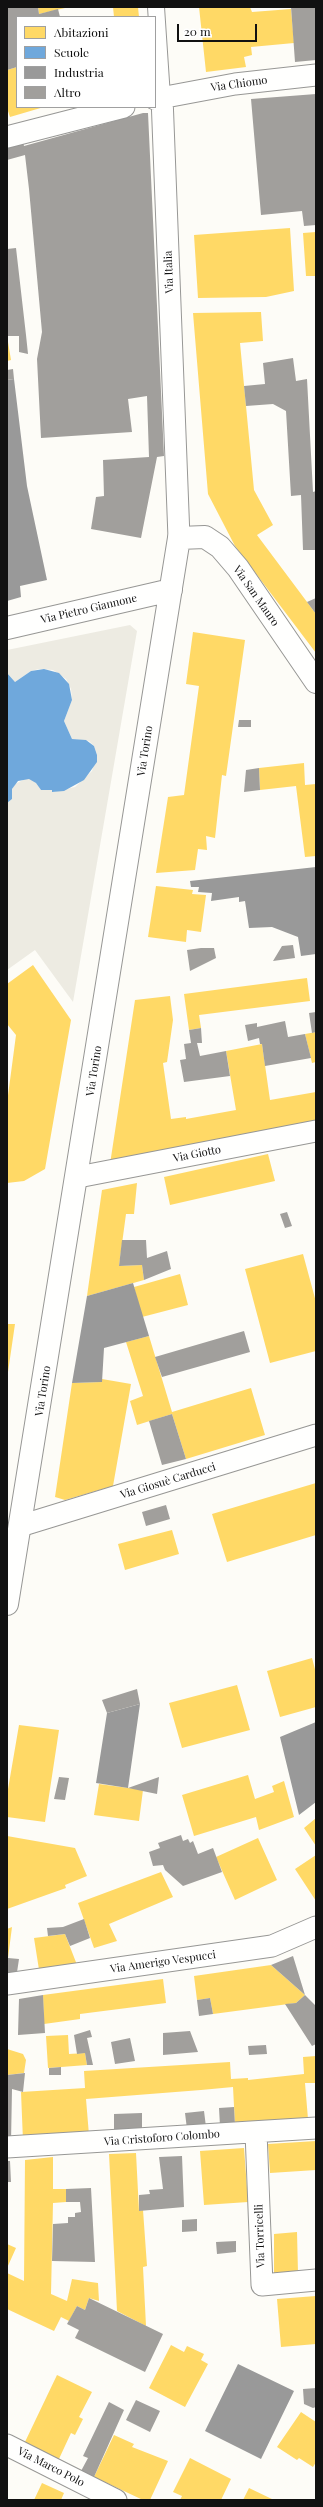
<!DOCTYPE html>
<html>
<head>
<meta charset="utf-8">
<style>
	body { margin:0 }
	#map { position:relative; width:323px; height:2507px; overflow:hidden; background:#fdfcf7; font-family:"Playfair Display",serif }
	canvas { display:block }
	.frame { position:absolute; inset:0; border:8px solid #111; pointer-events:none }
	.legend { position:absolute; left:16px; top:16px; width:140px; height:92px; box-sizing:border-box; background:#fff; border:1px solid #a0a0a0; margin:0; padding:5px 7px; list-style:none; font-size:12px; color:#111 }
	.legend li { display:flex; align-items:center; gap:8px; height:20px }
	.legend b { width:20px; border:1px solid #a0a0a0 }
	.scale { position:absolute; left:177px; top:24px; width:80px; height:18px; box-sizing:border-box; border:2px solid #111; border-top:0; padding-left:5px; font-size:12px; line-height:14px; white-space:nowrap; color:#111; -webkit-text-stroke:3px #fff; paint-order:stroke }
</style>
</head>
<body>
<div id="map">
<canvas width="323" height="2507"></canvas>
<div class="frame"></div>
<ul class="legend">
<li><b style="height:11px;background:#ffd966"></b>Abitazioni</li>
<li><b style="height:11px;background:#6fa8dc"></b>Scuole</li>
<li><b style="height:11px;background:#999"></b>Industria</li>
<li><b style="height:11px;background:#a19f9c"></b>Altro</li>
</ul>
<div class="scale">20 m</div>
</div>
<script>
const ctx = document.querySelector('canvas').getContext('2d');
ctx.lineJoin = 'round';
function paint(path, color) { ctx.fillStyle = color; ctx.fill(path, 'evenodd'); }
const poly = rows => new Path2D(rows.map(r => 'M' + r).join(''));
function stroke(path, color, width, dash) { ctx.strokeStyle = color; ctx.lineWidth = width; ctx.lineCap = dash ? 'butt' : 'round'; ctx.setLineDash(dash || []); ctx.stroke(path); }
function drawText(font, color, halo, rows, align = 'center') {
  ctx.font = font + ' "Playfair Display",serif'; ctx.lineWidth = 4; ctx.setLineDash([]); ctx.textBaseline = 'middle'; ctx.strokeStyle = halo; ctx.fillStyle = color; for (const [text, x, y, turn = 0] of rows) {
    ctx.save(); ctx.translate(x, y); ctx.rotate((+turn || 0) * Math.PI / 180); ctx.textAlign = isNaN(turn) ? turn : align; if (halo) ctx.strokeText(text, 0, 0); ctx.fillText(text, 0, 0); ctx.restore();
  }
}
const plaza = poly([
	[130,625,137,631,73,1002,35,950,7,970,7,803,12,799,12,789,15,784,27,778,35,781,41,790,52,790,53,792,75,787,92,771,97,755,94,746,89,741,72,739,64,721,72,700,71,689,66,679,53,670,39,669,31,671,15,682,7,673,7,650]
]);
const homes = poly([
	[38,7,65,7,65,8,39,14],
	[113,7,138,7,139,17,114,17],
	[199,7,250,7,252,12,291,9,294,43,251,47,252,55,244,57,246,67,206,72],
	[17,67,17,107,44,107,10,117,7,108,7,70],
	[290,228,294,291,266,297,198,298,194,235],
	[316,232,316,276,306,276,303,233],
	[261,312,263,341,240,343,254,490,273,525,257,535,316,614,316,653,235,546,208,494,193,313],
	[7,342,8,342,11,360,7,361],
	[193,632,245,640,226,776,222,775,215,838,206,836,207,850,198,849,195,870,156,873,168,797,184,795,199,686,186,684],
	[304,763,305,785,316,784,316,856,305,857,296,786,260,790,259,768],
	[156,886,193,890,192,894,206,895,201,932,187,930,186,942,148,937],
	[33,965,71,1020,45,1169,24,1181,7,1183,7,1103,16,1035,7,1024,7,984],
	[307,978,310,1001,199,1015,201,1028,189,1030,184,994],
	[170,996,173,1020,167,1062,163,1063,171,1119,186,1117,186,1119,236,1110,226,1051,262,1044,270,1100,316,1092,316,1124,110,1164,135,1000],
	[316,1032,316,1062,312,1063,305,1034],
	[268,1154,275,1181,170,1205,164,1177],
	[137,1183,134,1214,126,1214,119,1266,142,1265,144,1280,87,1296,102,1190],
	[303,1254,316,1302,316,1351,270,1363,245,1269],
	[180,1274,188,1305,142,1317,134,1287],
	[7,1324,15,1324,8,1372,7,1372],
	[149,1336,172,1412,251,1388,265,1435,186,1459,172,1414,137,1425,130,1401,143,1396,126,1342],
	[102,1379,131,1384,113,1486,65,1500,55,1497,72,1383,102,1382],
	[316,1483,316,1535,227,1562,212,1514],
	[172,1530,179,1554,125,1570,118,1544],
	[312,1658,316,1673,316,1707,280,1717,267,1671],
	[237,1685,250,1730,182,1748,169,1703],
	[19,1725,59,1730,45,1822,7,1817,7,1795],
	[248,1775,255,1799,274,1792,272,1786,284,1781,294,1817,259,1830,256,1817,194,1836,182,1795],
	[99,1784,143,1790,139,1821,94,1815],
	[316,1818,316,1846,304,1828],
	[7,1836,75,1848,87,1876,65,1885,66,1888,7,1909],
	[258,1838,277,1880,235,1900,216,1857],
	[316,1855,316,1901,295,1869],
	[161,1872,173,1897,109,1924,117,1941,94,1948,78,1903],
	[12,1927,8,1958,7,1958,7,1929],
	[65,1934,79,1970,40,1976,34,1938],
	[271,1965,305,1995,296,2003,213,2014,210,1998,197,2000,194,1976],
	[163,1979,166,2003,80,2014,80,2019,44,2024,43,1995],
	[68,2035,69,2054,85,2053,87,2065,48,2068,46,2036],
	[7,2049,23,2054,26,2060,24,2073,7,2075],
	[316,2056,316,2083,305,2083,308,2119,235,2125,233,2087,201,2090,86,2099,89,2135,23,2141,21,2092,85,2088,84,2071,230,2062,231,2079,248,2078,248,2080,304,2074,303,2057],
	[316,2141,316,2170,270,2173,268,2144],
	[244,2148,248,2202,204,2205,200,2151],
	[136,2153,139,2211,143,2210,147,2266,143,2267,146,2326,117,2311,109,2154],
	[53,2157,53,2189,66,2189,66,2202,53,2203,51,2294,67,2301,72,2279,91,2282,98,2283,99,2301,89,2298,85,2310,77,2306,69,2321,61,2317,54,2331,7,2309,7,2273,24,2281,25,2160],
	[297,2232,298,2273,274,2273,274,2234],
	[7,2244,16,2248,7,2268],
	[316,2296,316,2344,281,2347,277,2299],
	[171,2345,184,2352,187,2346,204,2354,201,2360,208,2364,185,2407,149,2388],
	[57,2375,92,2392,79,2417,83,2419,75,2435,71,2433,58,2461,24,2444],
	[301,2412,316,2422,316,2462,313,2467,299,2458,297,2460,277,2447],
	[114,2435,134,2444,132,2447,168,2461,150,2500,143,2500,94,2477],
	[190,2458,231,2479,221,2500,180,2500,182,2496,173,2492],
	[42,2483,64,2493,61,2500,34,2500],
	[249,2488,274,2500,243,2500]
]);
const schools = poly([
	[44,669,59,673,69,684,72,700,64,721,72,739,86,740,94,746,97,755,97,762,84,780,64,791,52,792,52,790,41,790,36,783,29,779,18,781,12,789,12,799,7,803,7,673,15,682,31,671]
]);
const industry = poly([
	[14,379,27,486,47,580,20,586,21,597,7,601,7,380],
	[316,867,316,954,301,956,298,937,272,927,249,928,245,901,239,902,239,897,211,901,212,893,198,892,199,887,191,887,190,881],
	[133,1283,149,1336,104,1348,102,1382,72,1383,87,1296],
	[140,1704,128,1788,96,1783,107,1713],
	[316,1722,316,1802,299,1815,280,1737],
	[238,2364,294,2391,261,2459,205,2431]
]);
const building = poly([
	[7,7,38,7,39,14,58,9,60,17,17,17,17,67,7,70],
	[291,7,316,7,316,60,295,62],
	[316,94,316,225,304,226,302,211,261,215,251,99],
	[143,113,148,113,164,456,157,457,141,538,91,529,96,497,104,496,103,460,149,457,147,396,128,399,132,432,41,438,37,359,42,332,29,189,25,155,7,160,7,147,23,142,24,146],
	[16,248,26,335,28,354,19,352,19,336,7,336,7,249],
	[293,358,296,381,307,379,313,492,316,491,316,550,303,550,301,495,291,496,286,411,273,404,246,406,244,386,265,384,263,363],
	[13,369,14,379,7,380,7,370],
	[316,598,316,614,307,602],
	[239,720,251,720,251,727,238,727],
	[259,768,260,790,244,792,246,770],
	[293,945,295,958,273,961,282,946],
	[201,948,214,948,216,958,190,971,187,950],
	[316,1012,316,1032,312,1033,309,1013],
	[285,1021,288,1037,305,1034,311,1058,265,1066,262,1044,260,1044,259,1038,248,1041,245,1025,257,1023,257,1027],
	[201,1028,202,1043,197,1043,200,1056,226,1051,230,1076,184,1082,180,1060,186,1059,184,1044,191,1043,189,1030],
	[287,1212,292,1226,285,1228,280,1214],
	[122,1240,146,1240,147,1258,167,1251,171,1269,144,1280,142,1265,119,1266],
	[244,1331,250,1352,162,1377,155,1357],
	[172,1414,186,1459,162,1465,149,1421],
	[166,1505,170,1519,146,1526,142,1512],
	[137,1689,140,1704,107,1713,102,1700],
	[59,1777,69,1778,65,1800,54,1799],
	[159,1777,157,1794,128,1788],
	[181,1835,183,1841,188,1839,190,1843,193,1841,198,1854,213,1848,222,1872,183,1886,165,1870,163,1865,153,1866,149,1852,160,1848,158,1843],
	[84,1919,90,1938,70,1946,65,1934,48,1936,47,1928,63,1927],
	[293,1956,305,1995,316,2006,316,2044,312,2046,285,2004,296,2003,305,1995,271,1965],
	[8,1958,19,1959,16,1979,7,1980],
	[43,1995,45,2033,18,2035,19,1999],
	[210,1998,213,2014,199,2016,197,2000],
	[90,2030,92,2037,87,2038,93,2065,87,2065,85,2053,77,2054,74,2035],
	[190,2031,198,2052,163,2055,163,2033],
	[130,2038,135,2061,115,2064,111,2042],
	[266,2045,267,2054,249,2055,248,2046],
	[61,2067,61,2075,49,2075,49,2068],
	[25,2073,23,2092,12,2089,11,2142,7,2142,7,2075],
	[234,2107,235,2125,220,2126,219,2108],
	[204,2111,206,2127,187,2129,185,2113],
	[142,2113,142,2132,114,2134,114,2114],
	[182,2156,184,2207,139,2211,139,2195,150,2194,149,2190,163,2189,159,2157],
	[7,2161,10,2161,11,2182,7,2182],
	[91,2188,95,2262,52,2261,53,2224,68,2223,68,2217,75,2217,75,2213,81,2212,80,2202,66,2202,66,2189],
	[197,2219,197,2231,182,2232,182,2220],
	[236,2241,236,2252,217,2254,216,2242],
	[89,2298,163,2334,145,2372,75,2338,79,2330,67,2324,77,2306,85,2310],
	[316,2388,316,2407,313,2408,304,2404,303,2389],
	[136,2400,160,2411,150,2432,126,2420],
	[109,2402,124,2410,94,2477,81,2471,88,2458,83,2456]
]);
const pedestrian = poly([
	[156,7,162,97]
]);
const minor = poly([
	[162,97,179,538],
	[155,99,235,84,316,75],
	[7,137,124,107],
	[78,1177,316,1131],
	[20,1526,316,1435],
	[7,1984,272,1946,316,1927],
	[256,2132,262,2285,316,2280],
	[7,2147,316,2128],
	[7,2445,116,2500]
]);
const tertiary = poly([
	[7,628,171,590],
	[7,1604,179,538,205,537,220,547,238,568,316,682]
]);
const streetNames = [
	["Via Chiomo",239,84,-8],
	["Via Italia",169,272,-92],
	["Via San Mauro",256,596,55],
	["Via Pietro Giannone",89,609,-13],
	["Via Torino",145,751,-81],
	["Via Torino",94,1071,-81],
	["Via Giotto",197,1154,-11],
	["Via Torino",43,1391,-81],
	["Via Giosuè Carducci",168,1481,-17],
	["Via Amerigo Vespucci",163,1962,-8],
	["Via Cristoforo Colombo",162,2138,-4],
	["Via Torricelli",260,2236,-92],
	["Via Marco Polo",51,2467,27]
];
paint(plaza, '#edebe2');
paint(homes, '#ffd966');
paint(schools, '#6fa8dc');
paint(industry, '#999');
paint(building, '#a19f9c');
stroke(pedestrian, '#979795', 18);
stroke(minor, '#979795', 23);
stroke(tertiary, '#979795', 24);
stroke(pedestrian, '#fffffe', 16);
stroke(minor, '#fffffe', 21);
stroke(tertiary, '#fffffe', 22);
drawText('11px', '#111', '#fff', streetNames);
</script>
</body>
</html>
